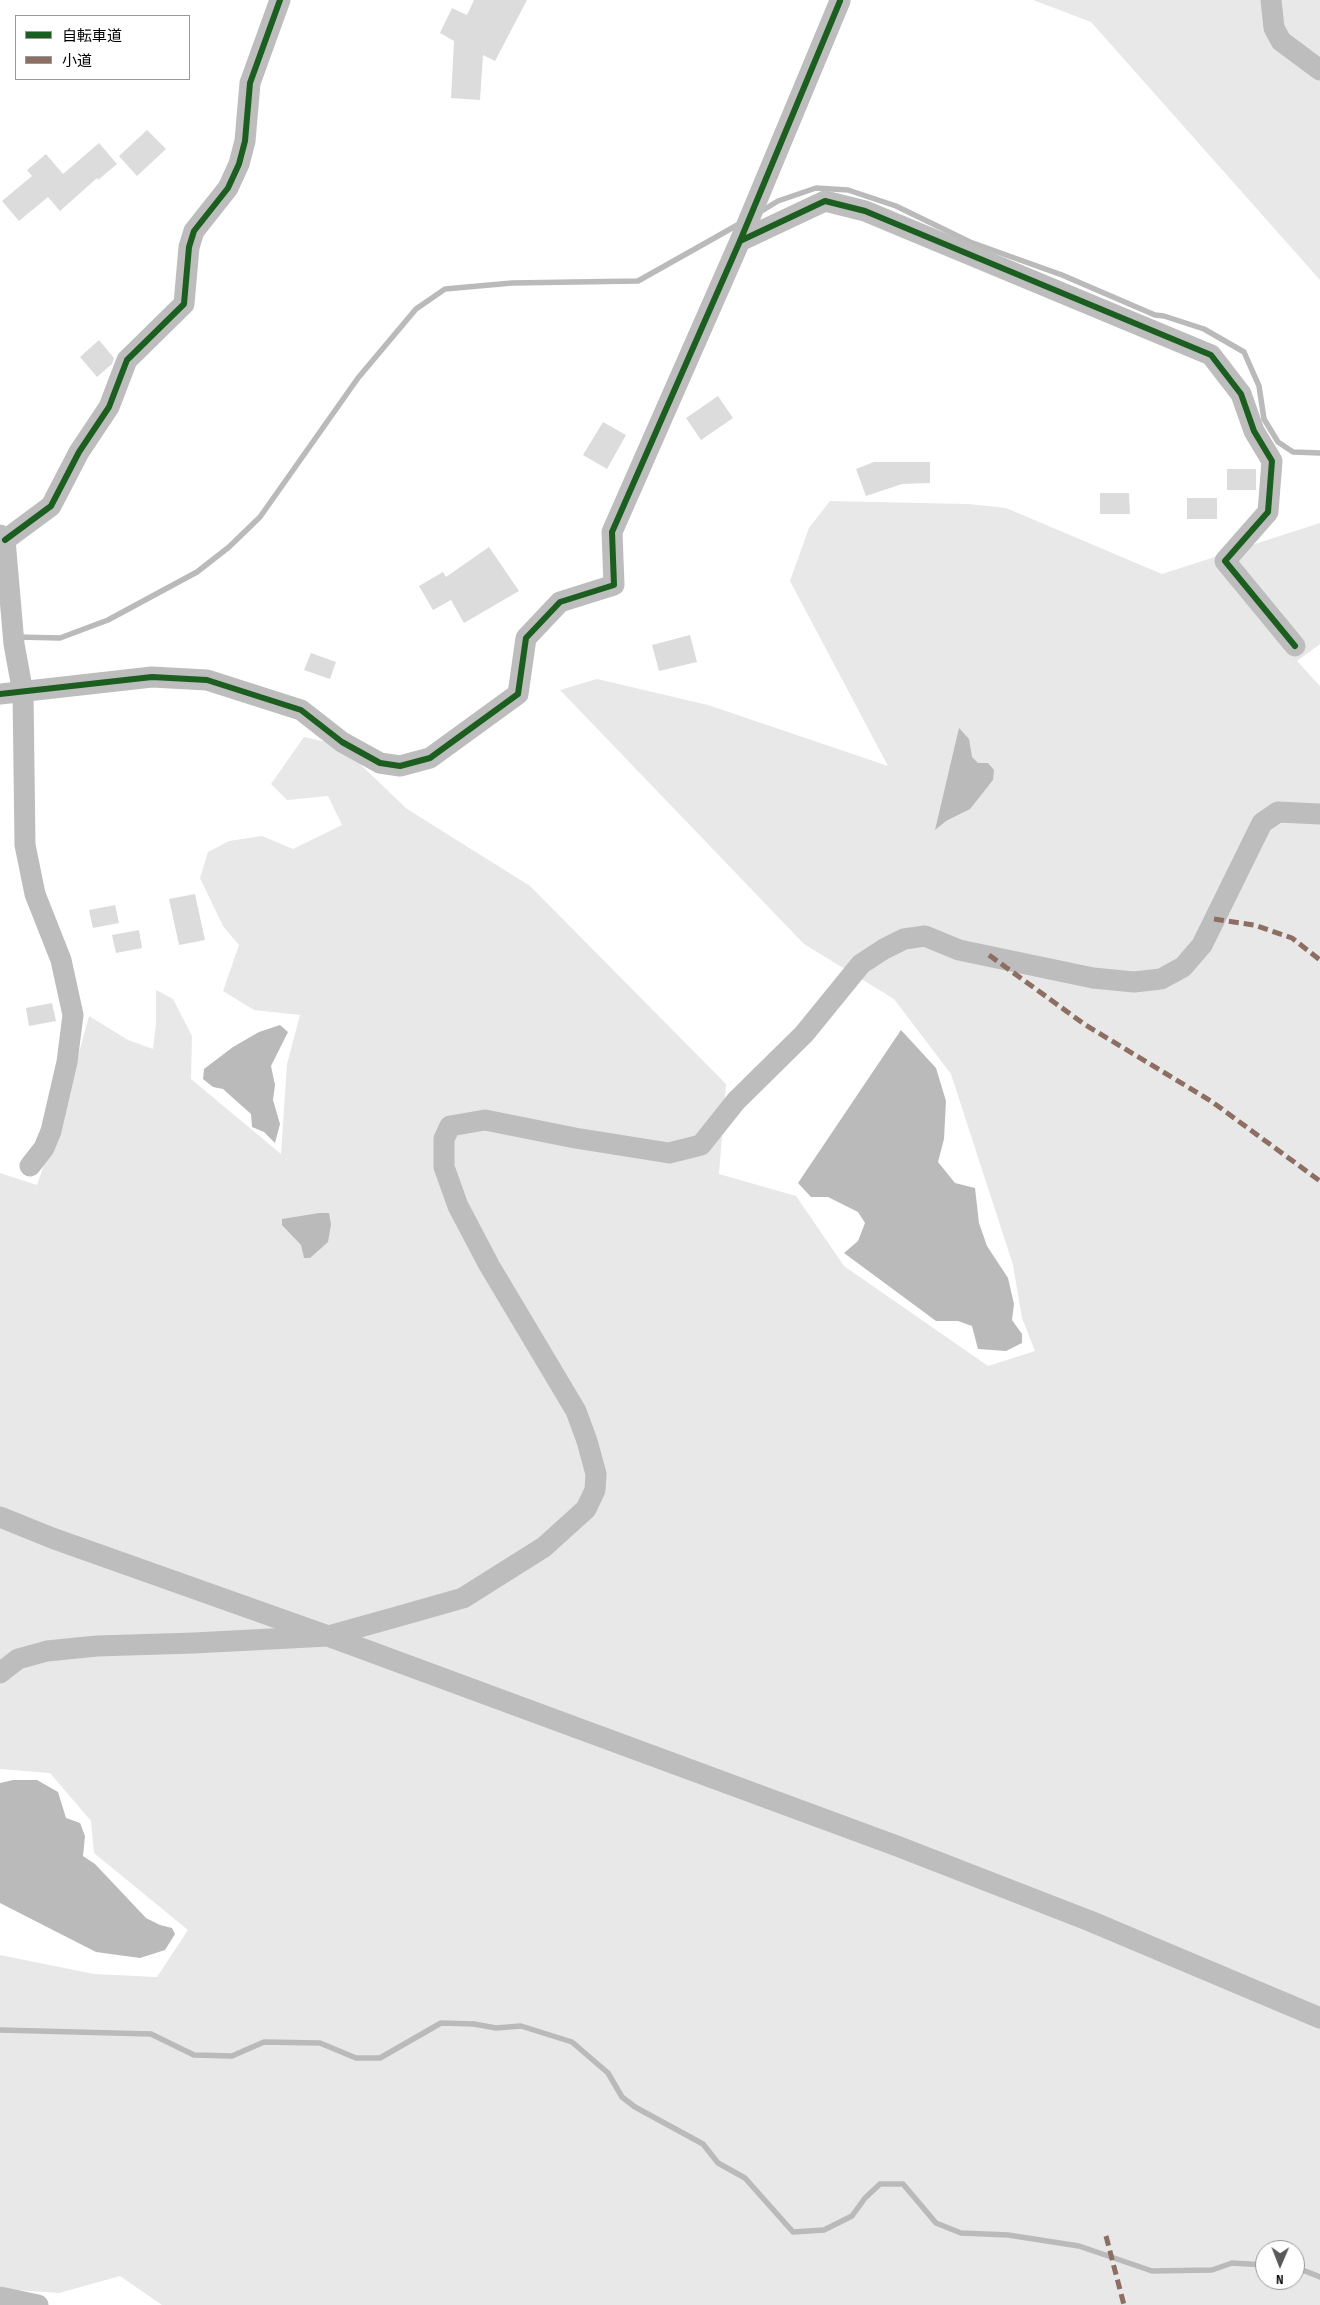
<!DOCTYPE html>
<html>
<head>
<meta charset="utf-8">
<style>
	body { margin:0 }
	#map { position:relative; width:1320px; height:2305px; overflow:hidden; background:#fff; font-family:"Sofia Sans Condensed","Noto Sans JP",sans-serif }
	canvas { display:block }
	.legend { position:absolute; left:15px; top:15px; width:175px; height:65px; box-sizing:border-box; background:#fff; border:1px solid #999; margin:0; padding:6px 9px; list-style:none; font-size:15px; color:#000 }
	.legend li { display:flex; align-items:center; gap:10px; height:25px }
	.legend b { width:25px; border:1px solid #999 }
	.north { position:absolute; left:1255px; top:2240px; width:50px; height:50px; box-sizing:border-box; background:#fff; border:1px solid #999; border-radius:50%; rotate:181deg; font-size:14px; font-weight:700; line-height:20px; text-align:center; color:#000 }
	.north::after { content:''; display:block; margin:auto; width:18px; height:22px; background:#595959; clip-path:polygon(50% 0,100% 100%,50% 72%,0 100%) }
</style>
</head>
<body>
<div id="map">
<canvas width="1320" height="2305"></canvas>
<ul class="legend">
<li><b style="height:6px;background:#1b5e20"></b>自転車道</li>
<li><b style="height:6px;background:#8d6e63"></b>小道</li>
</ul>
<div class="north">N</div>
</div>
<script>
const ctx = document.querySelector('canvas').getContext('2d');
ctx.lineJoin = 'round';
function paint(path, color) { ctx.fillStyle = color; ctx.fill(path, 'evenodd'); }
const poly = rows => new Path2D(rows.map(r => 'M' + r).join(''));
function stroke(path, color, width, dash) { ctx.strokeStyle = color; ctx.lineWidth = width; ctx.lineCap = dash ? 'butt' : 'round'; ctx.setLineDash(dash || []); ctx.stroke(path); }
const green = poly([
	[1033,0,1320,0,1320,280,1091,22],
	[830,501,968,504,1006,508,1162,574,1320,523,1320,644,1297,661,1320,686,1320,2305,162,2305,120,2276,59,2293,3,2289,0,2285,0,1955,94,1974,157,1977,188,1930,94,1853,91,1821,50,1773,0,1769,0,1173,37,1185,67,1097,89,1016,128,1040,153,1049,156,1023,156,990,173,999,192,1036,191,1079,281,1154,287,1064,300,1015,254,1010,223,991,239,945,223,926,200,878,208,852,229,841,262,836,293,849,342,825,328,796,287,800,271,784,304,737,340,745,407,809,530,886,726,1084,719,1174,796,1196,844,1266,988,1366,1035,1351,1022,1318,1013,1265,951,1074,894,999,804,944,560,690,597,679,708,705,888,766,790,581,809,528],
	[1265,2250,1295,2250,1295,2280,1265,2280]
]);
const water = poly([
	[959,728,969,739,972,757,978,763,988,763,994,770,993,780,970,809,946,821,935,830],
	[280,1025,288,1032,271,1066,275,1085,273,1100,280,1124,275,1143,264,1132,252,1127,251,1114,223,1089,213,1087,203,1079,204,1069,233,1047,259,1032],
	[901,1030,936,1068,946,1101,944,1139,938,1162,955,1183,975,1188,979,1223,987,1246,1008,1278,1014,1304,1012,1320,1022,1334,1022,1343,1006,1351,978,1349,972,1326,958,1321,936,1321,844,1253,858,1241,865,1223,858,1212,828,1197,811,1197,798,1183],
	[319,1213,329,1213,331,1224,328,1242,310,1258,304,1258,301,1245,282,1225,282,1219],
	[13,1780,37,1780,58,1792,66,1818,80,1823,85,1836,83,1856,95,1864,146,1918,160,1925,172,1928,175,1934,165,1950,140,1958,96,1952,0,1903,0,1783]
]);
const stream = poly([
	[760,212,778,201,816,188,848,190,896,206,970,242,1062,275,1155,315,1164,316,1204,329,1244,352,1259,386,1264,419,1278,442,1293,452,1320,453],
	[17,637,60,638,108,620,197,572,229,547,260,517,358,378,416,309,445,289,512,283,638,281,741,223],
	[0,2030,151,2034,194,2055,232,2056,264,2042,320,2043,356,2058,380,2058,441,2023,474,2024,496,2028,521,2026,572,2042,608,2073,622,2097,635,2107,703,2144,718,2163,745,2178,793,2232,824,2230,852,2216,865,2198,880,2184,903,2184,936,2223,961,2233,1008,2235,1079,2246,1152,2271,1212,2270,1232,2263,1265,2265],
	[1295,2267,1320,2277]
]);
const building = poly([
	[474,0,527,0,495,61,483,55,480,100,451,98,454,41,440,33,452,8,467,15],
	[147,130,166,149,137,176,119,156],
	[99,143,117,164,98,180,97,178,60,211,48,197,19,221,2,201,32,176,27,170,46,154,63,174],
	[99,340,114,358,112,364,97,377,80,357],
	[718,396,733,418,701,440,686,418],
	[603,422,626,435,607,469,583,455],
	[874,462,930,462,930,483,902,484,866,496,856,469],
	[1227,469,1256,469,1256,490,1227,490],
	[1100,493,1129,493,1130,514,1100,514],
	[1187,498,1217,498,1217,519,1187,519],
	[489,547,519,591,464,623,451,600,433,610,419,586,443,572,446,577],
	[690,635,697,662,659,671,652,645],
	[311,653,336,662,330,679,304,670],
	[195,894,205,940,179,945,169,899],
	[115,905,119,923,93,928,89,910],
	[139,930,142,948,116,953,112,935],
	[52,1003,56,1021,29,1026,26,1008]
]);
const minor = poly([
	[1271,0,1274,28,1281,41,1320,70],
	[740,241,825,201,865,211,1211,355,1241,394,1254,431,1272,461,1268,512,1225,561,1295,646],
	[0,535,5,540,14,644,23,693,25,845,35,894,61,960,73,1015,67,1062,51,1131,44,1148,30,1166],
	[5,540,51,506,79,452,109,407,127,360,184,304,189,247,194,231,228,188,239,164,245,141,250,83,280,0],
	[0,694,152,677,207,680,301,710,342,742,380,763,400,766,430,758,518,694,526,638,560,602,614,585,612,532,740,241,840,1],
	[0,1517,52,1538,328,1636,897,1846,1090,1921,1320,2018],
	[0,1673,18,1659,47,1651,97,1646,194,1643,328,1636,389,1619,463,1598,544,1547,586,1509,595,1490,596,1474,587,1441,576,1411,489,1265,458,1206,444,1167,444,1139,450,1126,485,1120,575,1138,669,1153,701,1145,736,1101,804,1034,861,964,884,949,904,939,925,936,959,950,1093,978,1134,982,1161,979,1183,967,1202,945,1262,823,1278,812,1320,814],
	[0,2297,38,2305]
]);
const quiet = poly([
	[1214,919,1254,925,1292,938,1320,960],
	[989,955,1084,1024,1211,1101,1320,1181],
	[1106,2236,1124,2305]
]);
const cycleway = poly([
	[740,241,825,201,865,211,1211,355,1241,394,1254,431,1272,461,1268,512,1225,561,1295,646],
	[5,540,51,506,79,452,109,407,127,360,184,304,189,247,194,231,228,188,239,164,245,141,250,83,280,0],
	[0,694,152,677,207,680,301,710,342,742,380,763,400,766,430,758,518,694,526,638,560,602,614,585,612,532,740,241,840,1]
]);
paint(green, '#e8e8e8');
paint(water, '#bababa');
stroke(stream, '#bababa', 5.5);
paint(building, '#dcdcdc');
stroke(minor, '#bdbdbd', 21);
stroke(quiet, '#8d6e63', 5, [10, 5]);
stroke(cycleway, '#1b5e20', 6);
</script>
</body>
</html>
